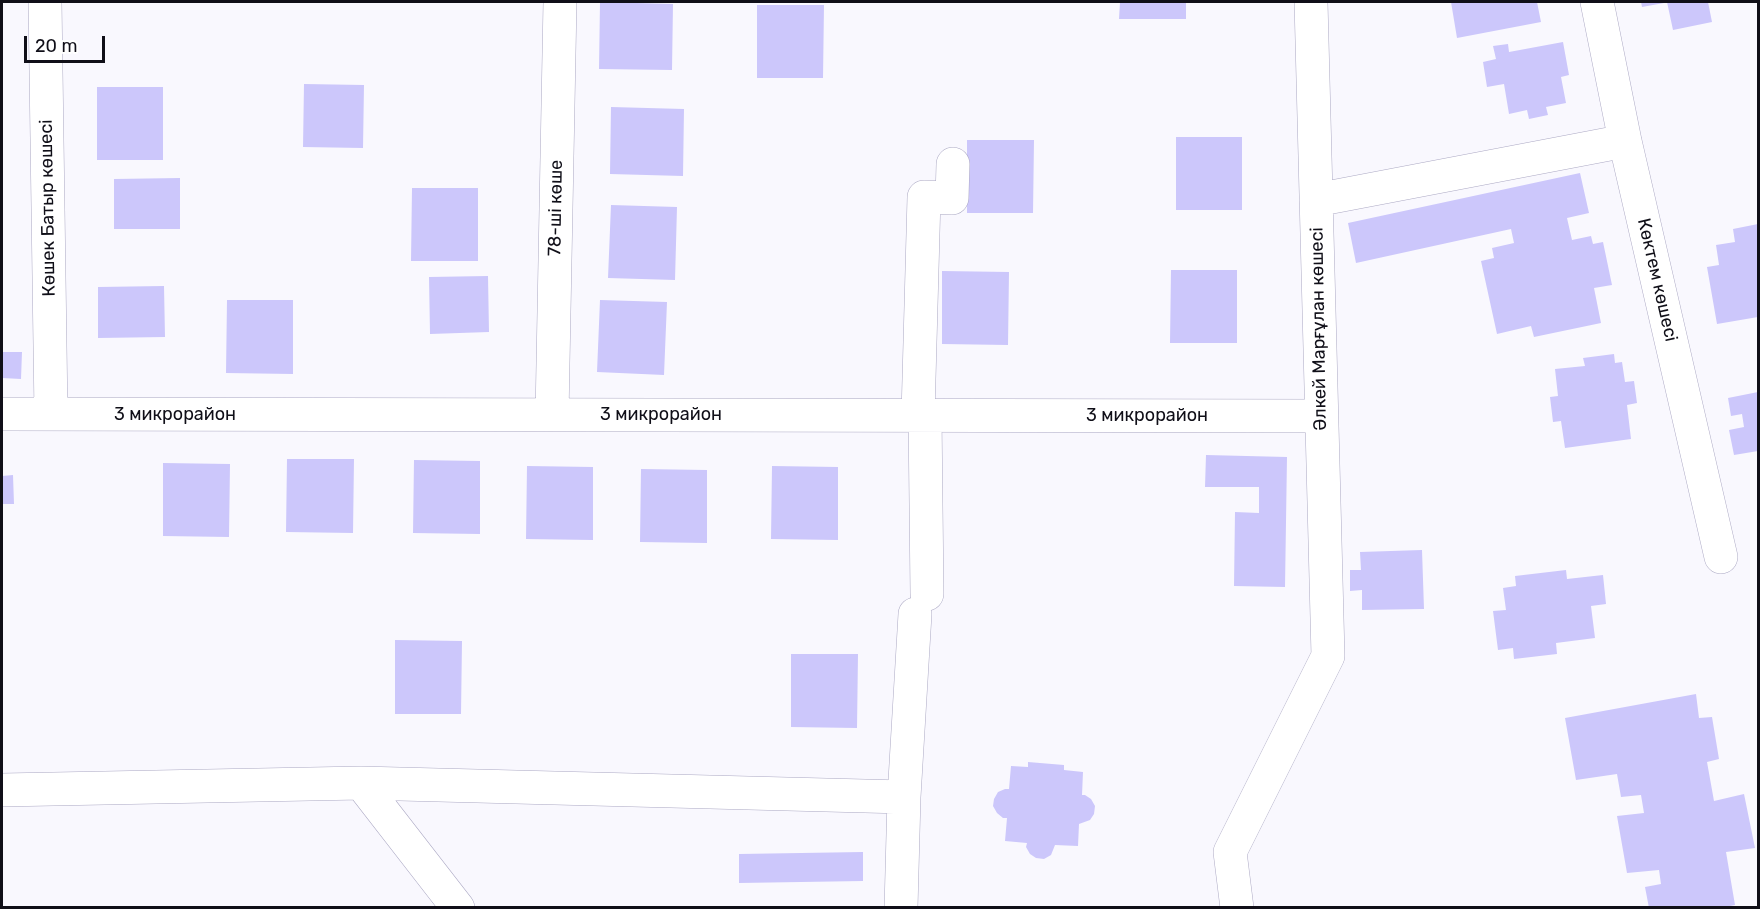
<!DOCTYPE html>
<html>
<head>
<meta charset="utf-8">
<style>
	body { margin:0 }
	#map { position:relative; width:1760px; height:909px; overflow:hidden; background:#f9f8fe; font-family:Rubik,sans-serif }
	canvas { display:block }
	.frame { position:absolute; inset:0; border:3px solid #100f18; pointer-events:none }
	.scale { position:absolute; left:24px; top:36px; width:81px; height:27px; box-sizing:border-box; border:3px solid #100f18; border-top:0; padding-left:8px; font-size:18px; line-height:21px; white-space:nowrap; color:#100f18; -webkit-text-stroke:4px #fff; paint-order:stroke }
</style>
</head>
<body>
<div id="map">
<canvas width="1760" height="909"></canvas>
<div class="frame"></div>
<div class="scale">20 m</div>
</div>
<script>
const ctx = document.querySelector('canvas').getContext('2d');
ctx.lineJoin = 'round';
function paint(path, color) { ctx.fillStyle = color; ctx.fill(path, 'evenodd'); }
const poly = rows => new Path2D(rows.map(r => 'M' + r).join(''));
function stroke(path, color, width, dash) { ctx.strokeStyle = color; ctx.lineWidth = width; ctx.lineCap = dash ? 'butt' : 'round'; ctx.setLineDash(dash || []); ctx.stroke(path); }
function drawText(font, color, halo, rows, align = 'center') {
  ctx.font = font + ' Rubik,sans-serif'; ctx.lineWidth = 6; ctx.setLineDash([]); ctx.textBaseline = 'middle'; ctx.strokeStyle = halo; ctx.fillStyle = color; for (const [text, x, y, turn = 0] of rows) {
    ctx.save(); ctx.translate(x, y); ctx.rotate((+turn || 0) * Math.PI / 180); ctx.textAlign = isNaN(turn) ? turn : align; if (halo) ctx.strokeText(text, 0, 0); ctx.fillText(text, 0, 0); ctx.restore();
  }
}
const building = poly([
	[600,2,673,4,672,70,599,69],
	[1120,2,1186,2,1186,19,1119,19],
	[1451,2,1537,2,1541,22,1457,38],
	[1641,2,1664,2,1664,3,1642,7],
	[1667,2,1708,2,1712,22,1673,30],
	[757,5,824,5,823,78,757,78],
	[1563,42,1569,75,1561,77,1566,103,1546,107,1548,115,1529,119,1527,110,1509,114,1504,84,1487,87,1483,62,1496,59,1493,46,1508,44,1509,52],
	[304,84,364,85,363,148,303,147],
	[97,87,163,87,163,160,97,160],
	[611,107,684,109,683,176,610,174],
	[1176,137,1242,137,1242,210,1176,210],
	[967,140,1034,140,1033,213,967,213],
	[1580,173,1589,213,1567,218,1572,240,1591,236,1593,244,1603,242,1612,285,1594,288,1601,323,1534,337,1531,326,1497,334,1481,261,1494,258,1492,248,1514,243,1511,229,1356,263,1348,223],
	[180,178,180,229,114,229,114,179],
	[412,188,478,188,478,261,411,261],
	[611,205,677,207,675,280,608,278],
	[1758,224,1758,317,1717,324,1707,267,1719,265,1716,245,1735,242,1733,229],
	[1171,270,1237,270,1237,343,1170,343],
	[942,271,1009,272,1008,345,942,344],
	[488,276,489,332,430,334,429,277],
	[164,286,165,337,98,338,98,287],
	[227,300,293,300,293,374,226,373],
	[600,300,667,302,664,375,597,372],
	[2,352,22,352,21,379,2,378],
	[1614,354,1615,363,1622,362,1625,382,1634,381,1637,403,1627,405,1631,439,1565,448,1561,421,1553,422,1550,397,1558,396,1555,369,1585,366,1583,358],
	[1758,392,1758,451,1734,455,1729,430,1744,427,1742,414,1731,416,1728,398],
	[1206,455,1287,457,1285,587,1234,586,1235,512,1259,513,1259,487,1205,487],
	[287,459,354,459,353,533,286,532],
	[414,460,480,461,480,534,413,533],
	[163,463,230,464,229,537,163,536],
	[527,466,593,467,593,540,526,539],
	[772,466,838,467,838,540,771,539],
	[641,469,707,470,707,543,640,542],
	[13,475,14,504,2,504,2,476],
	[1422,550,1424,609,1362,610,1362,590,1350,591,1350,570,1361,570,1360,552],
	[1566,570,1567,579,1603,575,1606,604,1591,606,1595,638,1556,643,1557,654,1514,659,1513,648,1498,650,1493,611,1506,610,1503,588,1516,586,1515,576],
	[395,640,462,641,461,714,395,714],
	[791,654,858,654,857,728,791,727],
	[1696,694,1699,718,1712,717,1719,759,1707,762,1714,801,1744,794,1755,848,1726,852,1735,905,1720,908,1649,908,1645,887,1661,884,1659,870,1627,873,1617,816,1644,813,1641,795,1621,797,1617,774,1576,780,1565,718],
	[1028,762,1064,765,1064,770,1083,772,1082,795,1085,795,1091,799,1095,806,1094,814,1090,820,1079,824,1078,846,1055,845,1051,855,1044,859,1036,858,1030,854,1026,847,1027,843,1005,841,1007,818,1003,818,997,813,993,806,994,799,998,792,1005,789,1009,789,1011,766,1028,767],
	[863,852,863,881,739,883,739,854]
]);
const minor = poly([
	[45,2,51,414],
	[1597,2,1625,141,1721,557],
	[1316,200,1625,141],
	[2,414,1321,416],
	[552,415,560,2],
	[918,415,924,197,952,198,953,164],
	[925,415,927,594],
	[361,783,458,908],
	[2,790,361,783,904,797],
	[901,908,904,797,915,614],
	[1237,908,1230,852,1328,656,1311,2]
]);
const streetNames = [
	["Көшек Батыр көшесі",48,208,-91],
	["78-ші көше",556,208,-89],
	["Көктем көшесі",1657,280,77],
	["Әлкей Марғұлан көшесі",1319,329,-91],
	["3 микрорайон",175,415],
	["3 микрорайон",661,415],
	["3 микрорайон",1147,416]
];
paint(building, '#ccc7fb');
stroke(minor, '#aca9c4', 34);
stroke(minor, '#fff', 33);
drawText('18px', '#100f18', '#fff', streetNames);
</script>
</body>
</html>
